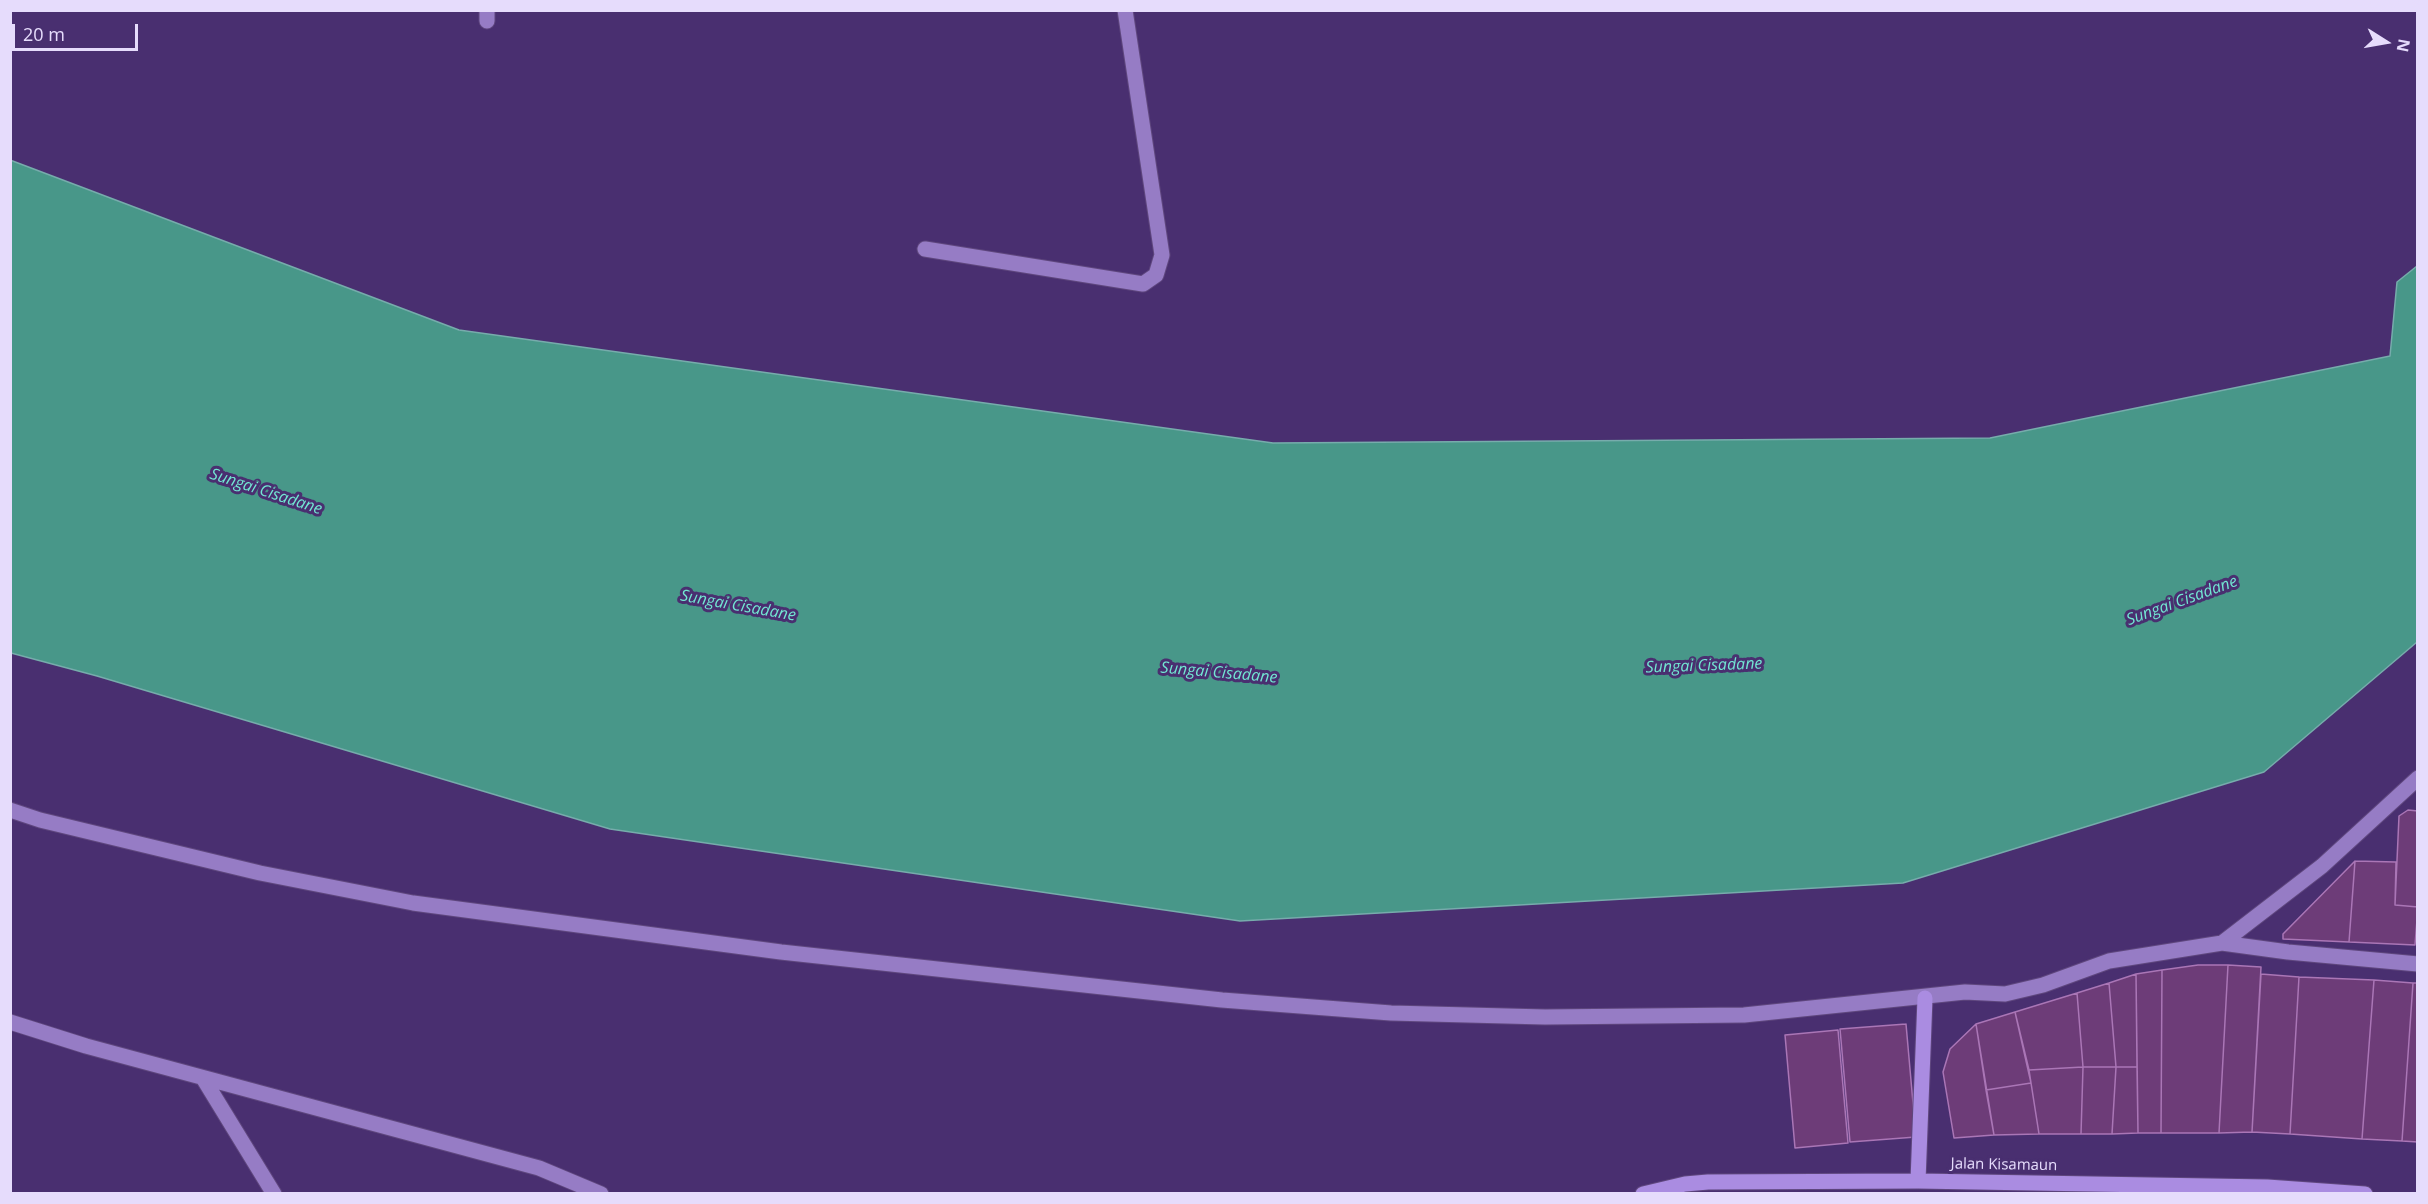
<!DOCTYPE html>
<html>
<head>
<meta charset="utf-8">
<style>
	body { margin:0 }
	#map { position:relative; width:2428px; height:1204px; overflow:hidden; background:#492f70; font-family:"Open Sans",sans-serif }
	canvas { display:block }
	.frame { position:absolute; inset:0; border:12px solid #e6dcfc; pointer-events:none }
	.north { position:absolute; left:2356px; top:12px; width:60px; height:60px; -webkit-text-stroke:4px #492f70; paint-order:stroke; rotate:101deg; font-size:16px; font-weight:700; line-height:24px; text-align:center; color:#e6dcfc }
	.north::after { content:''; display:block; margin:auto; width:21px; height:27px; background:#e6dcfc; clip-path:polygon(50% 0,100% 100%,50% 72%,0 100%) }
	.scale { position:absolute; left:12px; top:24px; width:126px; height:27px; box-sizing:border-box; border:3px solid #e6dcfc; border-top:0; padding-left:8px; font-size:18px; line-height:21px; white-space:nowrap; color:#e6dcfc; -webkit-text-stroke:4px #492f70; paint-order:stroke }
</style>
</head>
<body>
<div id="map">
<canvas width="2428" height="1204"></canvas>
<div class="frame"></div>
<div class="north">N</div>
<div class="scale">20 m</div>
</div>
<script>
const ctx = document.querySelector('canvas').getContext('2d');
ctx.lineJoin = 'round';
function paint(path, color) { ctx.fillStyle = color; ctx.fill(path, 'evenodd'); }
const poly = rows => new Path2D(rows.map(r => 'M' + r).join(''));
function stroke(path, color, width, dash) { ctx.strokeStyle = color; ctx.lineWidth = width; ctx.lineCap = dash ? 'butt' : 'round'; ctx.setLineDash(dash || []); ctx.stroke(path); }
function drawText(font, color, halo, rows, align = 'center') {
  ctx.font = font + ' "Open Sans",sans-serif'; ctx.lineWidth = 6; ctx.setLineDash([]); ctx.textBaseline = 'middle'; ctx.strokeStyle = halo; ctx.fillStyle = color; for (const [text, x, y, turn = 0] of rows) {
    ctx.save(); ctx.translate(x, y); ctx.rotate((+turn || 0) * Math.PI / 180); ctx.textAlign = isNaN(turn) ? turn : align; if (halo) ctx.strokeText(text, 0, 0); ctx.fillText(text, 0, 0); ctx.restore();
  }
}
const water = poly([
	[10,160,459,330,1273,443,1990,438,2390,356,2397,282,2417,266,2417,642,2264,772,1903,883,1240,921,610,829,97,676,11,653,10,160]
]);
const building = poly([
	[2408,810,2418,811,2418,907,2395,905,2399,816,2408,810],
	[2355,861,2349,942,2283,939,2283,934,2355,861],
	[2355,861,2396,862,2395,905,2418,907,2415,945,2349,942,2355,861],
	[2198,965,2228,965,2219,1133,2161,1133,2162,970,2198,965],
	[2228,965,2261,967,2252,1132,2219,1133,2228,965],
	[2162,970,2161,1133,2138,1133,2136,974,2162,970],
	[2136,974,2137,1067,2116,1067,2109,983,2136,974],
	[2261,974,2299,977,2290,1134,2252,1132,2261,974],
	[2299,977,2374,980,2362,1139,2290,1134,2299,977],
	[2374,980,2413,983,2402,1141,2362,1139,2374,980],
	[2109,983,2116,1067,2083,1067,2077,993,2109,983],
	[2413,983,2418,983,2418,1142,2402,1141,2413,983],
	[2077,993,2083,1067,2029,1070,2015,1012,2077,993],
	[2015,1012,2031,1083,1986,1090,1976,1024,2015,1012],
	[1906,1024,1916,1137,1850,1142,1840,1029,1906,1024],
	[1976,1024,1994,1135,1954,1138,1943,1072,1950,1049,1976,1024],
	[1838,1030,1848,1143,1795,1148,1785,1035,1838,1030],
	[2083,1067,2116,1067,2112,1134,2081,1134,2083,1067],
	[2083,1067,2081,1134,2039,1134,2029,1070,2083,1067],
	[2116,1067,2137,1067,2138,1133,2112,1134,2116,1067],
	[2031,1083,2039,1134,1994,1135,1986,1090,2031,1083]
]);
const minor = poly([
	[487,10,487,21],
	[925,249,1143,284,1156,275,1162,255,1125,10],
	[10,810,40,820,260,873,413,903,781,952,1222,1000,1391,1013,1545,1017,1744,1015,1965,992,2005,994,2043,985,2109,961,2222,943,2322,866,2418,778],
	[2222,943,2288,952,2418,964],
	[10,1022,86,1046,539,1168,601,1194],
	[203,1078,274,1194]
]);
const major = poly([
	[1918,1181,1925,998],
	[1643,1194,1685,1184,1708,1182,1918,1181,2267,1187,2365,1194]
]);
const streetNames = [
	["Jalan Kisamaun",2004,1165,1]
];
const waterNames = [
	["Sungai Cisadane",266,492,18],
	["Sungai Cisadane",2182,601,-20],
	["Sungai Cisadane",738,606,10],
	["Sungai Cisadane",1704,666,-2],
	["Sungai Cisadane",1219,673,5]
];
paint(water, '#489789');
stroke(water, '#77acac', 1.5);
paint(building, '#6d3c78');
stroke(building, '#aa76b6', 1.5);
stroke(minor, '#5f477e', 17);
stroke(major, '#5f477e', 17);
stroke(minor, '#967cc5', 15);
stroke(major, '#aa8ce1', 15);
drawText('15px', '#e6dcfc', '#492f70', streetNames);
drawText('italic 16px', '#72e7d2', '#492f70', waterNames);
</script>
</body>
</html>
